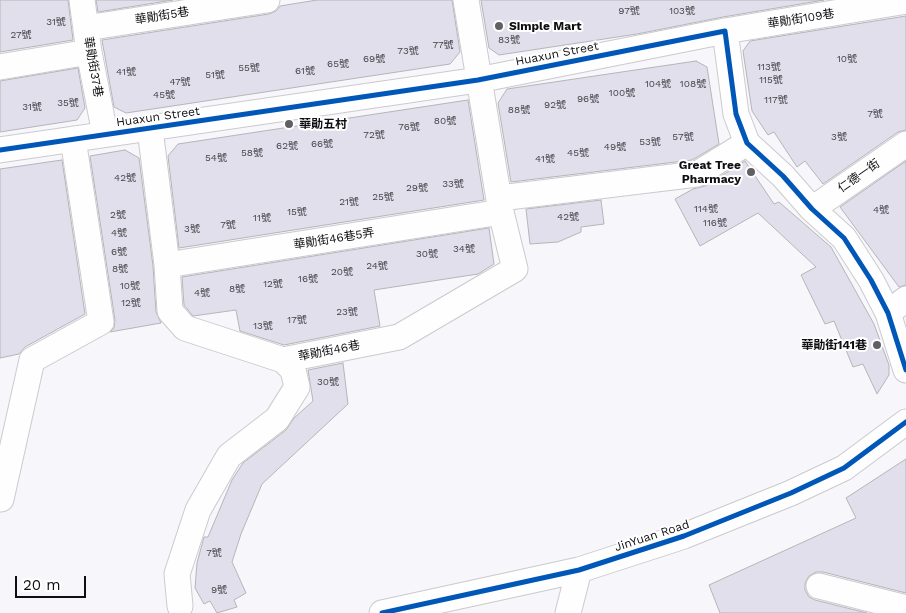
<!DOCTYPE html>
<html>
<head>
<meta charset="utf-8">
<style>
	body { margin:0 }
	#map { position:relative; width:906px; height:613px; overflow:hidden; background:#f6f6fb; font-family:"Work Sans",sans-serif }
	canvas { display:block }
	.scale { position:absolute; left:15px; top:576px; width:71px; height:22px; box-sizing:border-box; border:2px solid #0f0e12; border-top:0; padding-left:6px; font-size:15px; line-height:18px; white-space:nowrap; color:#0f0e12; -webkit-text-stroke:4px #fff; paint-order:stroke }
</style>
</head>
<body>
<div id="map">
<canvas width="906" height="613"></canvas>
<div class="scale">20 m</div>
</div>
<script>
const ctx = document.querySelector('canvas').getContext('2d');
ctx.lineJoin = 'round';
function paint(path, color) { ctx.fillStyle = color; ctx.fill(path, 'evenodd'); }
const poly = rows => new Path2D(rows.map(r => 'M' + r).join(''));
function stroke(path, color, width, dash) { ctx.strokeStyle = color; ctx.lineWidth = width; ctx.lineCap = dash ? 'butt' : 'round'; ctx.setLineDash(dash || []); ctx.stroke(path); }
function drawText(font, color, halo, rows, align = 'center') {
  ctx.font = font + ' "Work Sans","Noto Sans TC",sans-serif'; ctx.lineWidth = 4; ctx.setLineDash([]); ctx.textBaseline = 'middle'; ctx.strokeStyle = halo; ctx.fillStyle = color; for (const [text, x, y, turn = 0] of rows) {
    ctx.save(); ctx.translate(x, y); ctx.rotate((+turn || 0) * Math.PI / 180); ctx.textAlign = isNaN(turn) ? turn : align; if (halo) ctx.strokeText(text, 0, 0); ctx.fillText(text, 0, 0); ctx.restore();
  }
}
const building = poly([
	[0,0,68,0,73,40,0,52,0,0],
	[96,0,173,0,98,12,96,0],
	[317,0,452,0,460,52,450,64,126,113,114,107,102,40,269,14,276,11,280,6,317,0],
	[481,0,824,0,723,17,637,34,499,55,489,48,481,0],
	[906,16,906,130,898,132,823,184,805,161,797,167,774,132,768,135,752,111,743,51,750,41,906,16],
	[696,61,707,67,719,144,692,160,511,182,498,103,507,89,696,61],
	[78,68,85,108,77,120,0,132,0,81,78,68],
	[468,100,484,200,179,248,168,156,178,144,468,100],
	[125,150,139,158,153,266,156,312,161,323,110,332,114,328,115,320,90,156,125,150],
	[62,160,85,314,25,347,19,354,0,358,0,169,62,160],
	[745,161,774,204,779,202,831,247,874,324,889,365,889,375,877,394,863,364,853,367,834,321,825,324,801,275,816,267,758,213,700,246,675,199,693,189,705,186,745,161],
	[906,161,906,285,899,287,840,207,906,161],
	[601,200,604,224,581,227,581,232,558,242,530,244,526,209,601,200],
	[489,228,494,264,478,274,374,290,380,326,284,345,240,331,236,310,193,316,184,305,182,277,489,228],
	[343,363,348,404,262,484,241,534,232,562,246,593,234,600,237,607,217,613,210,601,204,604,195,588,197,563,204,537,208,537,232,480,243,463,286,430,294,418,313,401,308,370,343,363],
	[906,459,906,593,823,572,816,572,809,576,805,583,805,590,809,597,815,600,867,613,720,613,709,585,856,518,846,498,906,459]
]);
const minor = poly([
	[82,0,89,52,105,134],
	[86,28,267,0],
	[725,31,736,114,747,143,783,176,812,209,844,238,871,280,888,313,906,370],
	[0,67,89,52],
	[150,129,167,265,170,311,185,328,283,360,399,337,515,269,501,212,466,0],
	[0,150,478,80,725,31,906,1],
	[500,198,697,174,747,143],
	[812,209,906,144],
	[167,265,501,212],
	[888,313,906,299],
	[1,499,32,360,101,322,73,139],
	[819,586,906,608],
	[180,606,177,574,198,510,229,456,277,419,297,387,293,370,283,360],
	[382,613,579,570,684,536,791,493,844,468,906,422],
	[568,613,579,570]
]);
const cycleway = poly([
	[0,150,478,80,725,31,736,114,747,143,783,176,812,209,844,238,871,280,888,313,906,370],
	[382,613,579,570,684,536,791,493,844,468,906,422]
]);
const markers = [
	[499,26,5,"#605f64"],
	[289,124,5,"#605f64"],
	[751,172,5,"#605f64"],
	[877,345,5,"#605f64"]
];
const numberNames = [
	["97號",629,11],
	["103號",682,11],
	["31號",56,22],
	["27號",21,35],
	["83號",509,40],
	["77號",443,45],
	["73號",408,51],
	["69號",374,59],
	["10號",847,59],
	["65號",338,64],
	["113號",769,67],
	["55號",249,68],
	["61號",305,71],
	["41號",126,72],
	["51號",215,75],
	["115號",771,80],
	["47號",180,82],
	["104號",658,84],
	["108號",693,84],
	["100號",622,93],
	["45號",164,95],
	["96號",588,99],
	["117號",776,100],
	["35號",68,103],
	["92號",555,105],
	["31號",32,107],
	["88號",519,110],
	["7號",875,114],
	["80號",445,121],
	["76號",409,127],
	["72號",374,135],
	["57號",683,137],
	["3號",839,137],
	["53號",650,142],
	["66號",322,144],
	["62號",287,146],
	["49號",615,147],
	["58號",252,153],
	["45號",578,153],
	["54號",216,158],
	["41號",545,159],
	["42號",125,178],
	["33號",453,184],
	["29號",417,188],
	["25號",383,197],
	["21號",349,202],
	["114號",706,209],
	["4號",881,210],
	["15號",297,212],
	["2號",118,215],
	["42號",568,217],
	["11號",262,218],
	["116號",715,223],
	["7號",228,225],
	["3號",192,229],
	["4號",119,233],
	["34號",464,249],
	["6號",119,252],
	["30號",427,254],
	["24號",377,266],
	["8號",120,269],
	["20號",342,272],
	["16號",308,279],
	["12號",273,284],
	["10號",130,286],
	["8號",237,289],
	["4號",202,293],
	["12號",131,303],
	["23號",347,312],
	["17號",297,320],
	["13號",263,326],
	["30號",328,382],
	["7號",214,553],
	["9號",219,590]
];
const streetNames = [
	["華勛街5巷",162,16,-9],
	["華勛街109巷",801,19,-9],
	["Huaxun Street",557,54,-11],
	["華勛街37巷",93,67,80],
	["Huaxun Street",158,117,-8],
	["仁德一街",859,176,-35],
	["華勛街46巷5弄",334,239,-9],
	["華勛街46巷",329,351,-11],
	["JinYuan Road",652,536,-18]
];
const poiNames = [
	["Simple Mart",509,26],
	["華勛五村",299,124],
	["Great Tree",741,165,"right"],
	["Pharmacy",741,179,"right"],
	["華勛街141巷",867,345,"right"]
];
paint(building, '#e1dfeb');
stroke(building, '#b5b5b8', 1);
stroke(minor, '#cbcace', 27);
stroke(minor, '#fefefe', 25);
stroke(cycleway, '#0057b8', 5);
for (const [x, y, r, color] of markers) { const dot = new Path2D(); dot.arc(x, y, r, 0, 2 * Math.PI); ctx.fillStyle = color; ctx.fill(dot); stroke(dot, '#fff', 2); }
drawText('10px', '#444349', null, numberNames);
drawText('12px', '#0f0e12', '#fff', streetNames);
drawText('bold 12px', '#0f0e12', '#fff', poiNames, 'left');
</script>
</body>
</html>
